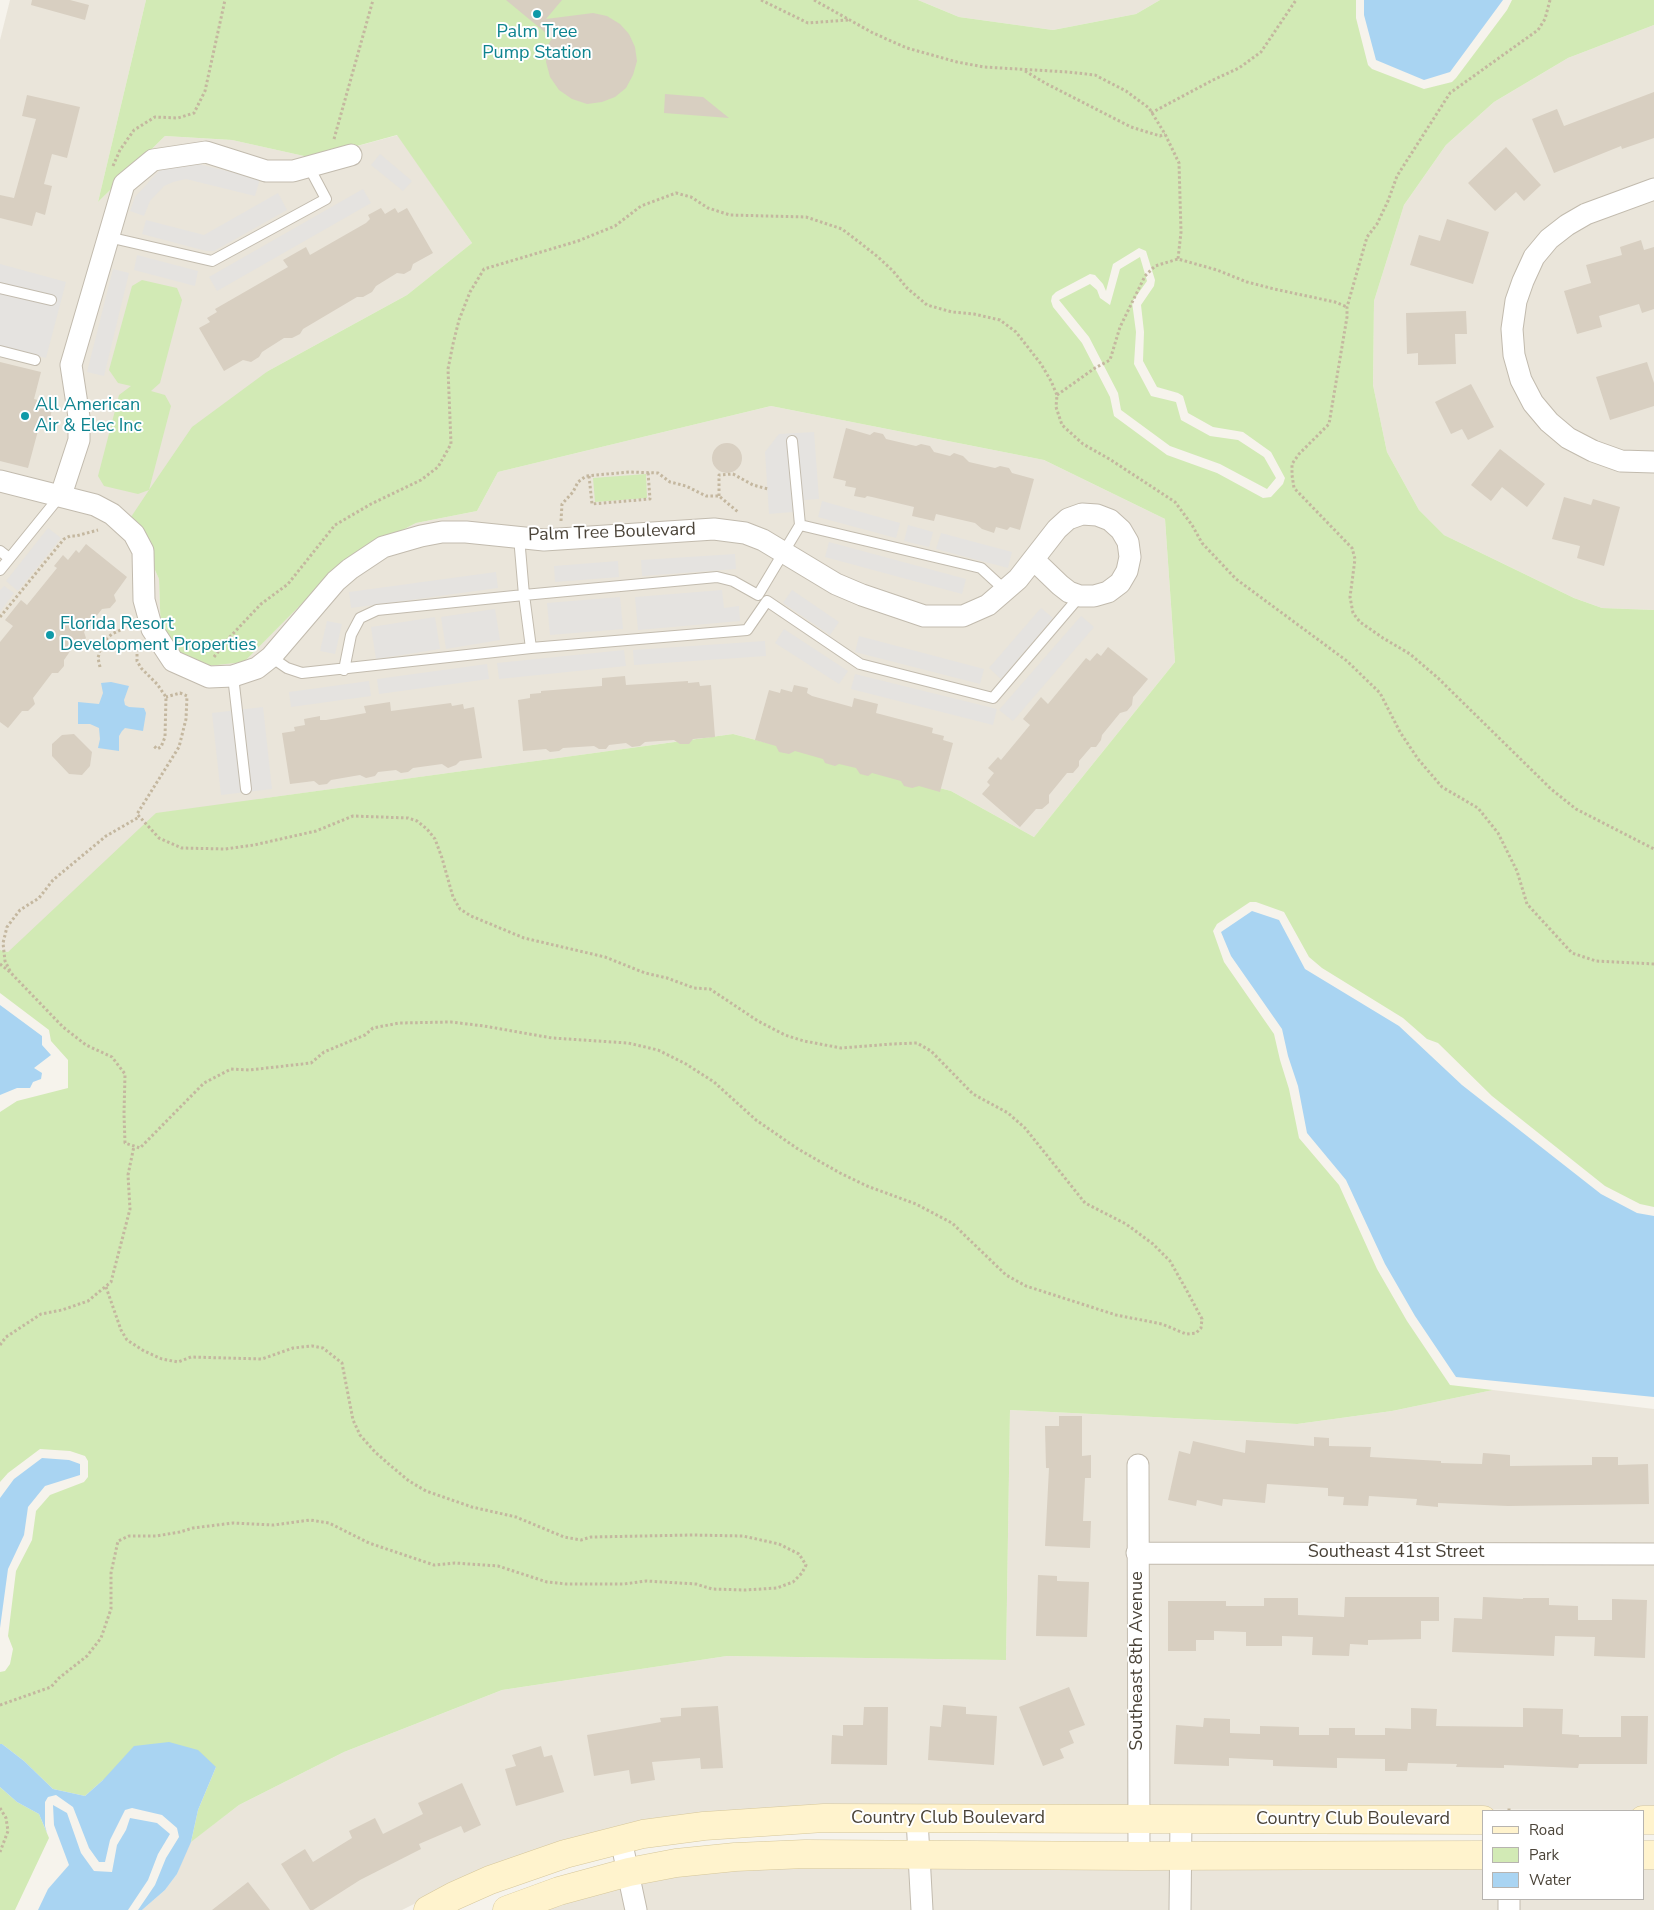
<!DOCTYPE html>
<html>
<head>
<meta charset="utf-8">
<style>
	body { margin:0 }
	#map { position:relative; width:1654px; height:1910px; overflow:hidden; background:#f6f3ec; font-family:"Nunito Sans",sans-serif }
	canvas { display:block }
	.legend { position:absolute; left:1482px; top:1810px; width:162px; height:90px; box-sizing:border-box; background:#fff; border:1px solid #b7b4b0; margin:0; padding:6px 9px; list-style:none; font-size:15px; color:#4b4439 }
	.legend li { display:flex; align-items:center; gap:10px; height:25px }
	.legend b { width:25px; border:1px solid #b7b4b0 }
</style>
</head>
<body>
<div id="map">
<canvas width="1654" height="1910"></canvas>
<ul class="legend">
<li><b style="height:6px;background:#fff3cd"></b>Road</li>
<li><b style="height:14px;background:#d2eab5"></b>Park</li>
<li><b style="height:14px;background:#a9d4f2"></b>Water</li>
</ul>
</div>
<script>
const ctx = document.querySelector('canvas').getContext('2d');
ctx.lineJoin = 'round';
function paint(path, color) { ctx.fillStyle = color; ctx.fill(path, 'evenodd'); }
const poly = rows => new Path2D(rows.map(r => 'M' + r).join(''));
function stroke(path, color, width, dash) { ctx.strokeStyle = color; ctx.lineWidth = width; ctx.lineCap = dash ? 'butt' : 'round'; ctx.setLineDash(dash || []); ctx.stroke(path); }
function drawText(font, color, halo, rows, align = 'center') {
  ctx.font = font + ' "Nunito Sans",sans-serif'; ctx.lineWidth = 4; ctx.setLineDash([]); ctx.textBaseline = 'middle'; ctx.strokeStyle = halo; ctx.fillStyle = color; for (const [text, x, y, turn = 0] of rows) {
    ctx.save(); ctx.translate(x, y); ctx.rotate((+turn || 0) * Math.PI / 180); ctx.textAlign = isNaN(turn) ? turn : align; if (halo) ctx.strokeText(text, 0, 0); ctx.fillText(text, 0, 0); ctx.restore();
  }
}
const residential = poly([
	[10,0,146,0,98,202,165,136,232,140,313,158,398,135,472,243,407,295,268,371,131,517,159,579,161,637,244,662,345,559,416,523,477,511,498,472,771,406,1044,460,1165,519,1175,662,1034,837,951,791,733,734,259,799,8,952,0,950,0,40],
	[918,0,1160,0,1136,14,1053,30,959,17],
	[1654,25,1654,610,1602,608,1574,598,1444,535,1419,510,1387,452,1373,385,1374,301,1404,205,1446,145,1494,102,1568,58],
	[1493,1390,1654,1409,1654,1810,825,1807,450,1886,402,1910,142,1910,165,1890,177,1874,189,1843,239,1805,344,1752,502,1690,727,1656,1006,1660,1010,1410,1297,1424,1392,1411],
	[805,1865,1483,1865,1483,1899,1643,1899,1643,1866,1654,1866,1654,1910,537,1910,562,1901,677,1874]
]);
const green = poly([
	[146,0,918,0,959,17,1053,30,1136,14,1160,0,1356,0,1356,18,1368,65,1372,69,1424,89,1452,82,1456,78,1507,10,1512,0,1654,0,1654,25,1568,58,1494,102,1446,145,1404,205,1374,301,1373,385,1387,452,1419,510,1444,535,1574,598,1602,608,1654,610,1654,1207,1640,1204,1605,1186,1492,1096,1438,1043,1427,1039,1403,1018,1322,968,1309,957,1284,912,1256,902,1250,902,1217,924,1213,931,1224,962,1274,1034,1280,1060,1289,1089,1299,1138,1339,1185,1377,1269,1407,1321,1450,1385,1493,1390,1392,1411,1297,1424,1010,1410,1006,1660,727,1656,502,1690,344,1752,239,1805,191,1842,198,1810,216,1767,103,1780,85,1796,53,1789,24,1761,2,1744,0,1744,0,1672,5,1671,10,1664,13,1649,8,1636,16,1571,32,1540,36,1511,50,1495,84,1482,88,1477,88,1461,85,1456,70,1451,40,1449,8,1473,0,1482,0,1112,17,1101,68,1088,68,1060,51,1041,49,1030,0,993,0,950,8,952,156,813,733,734,951,791,1034,837,1175,662,1165,519,1044,460,771,406,498,472,477,511,416,523,346,559,244,662,198,667,161,637,159,579,131,517,149,490,138,494,104,486,98,476,119,395,131,386,118,383,109,370,132,286,142,280,177,288,182,300,160,383,151,391,165,395,171,406,149,490,192,427,268,371,407,295,472,243,397,135,313,158,232,140,165,136,98,202],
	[1139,248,1146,251,1155,280,1154,286,1141,305,1144,332,1143,361,1157,387,1178,393,1183,396,1188,413,1213,427,1243,432,1271,452,1285,478,1283,484,1271,497,1263,498,1217,473,1167,455,1114,416,1110,397,1082,343,1053,307,1051,301,1052,296,1056,292,1090,274,1095,275,1103,284,1106,291,1113,264],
	[1140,257,1147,281,1132,302,1136,332,1134,364,1151,396,1176,402,1181,420,1210,436,1238,440,1264,457,1276,478,1267,489,1220,464,1170,446,1121,410,1118,393,1089,337,1059,300,1090,284,1097,290,1100,298,1110,305,1120,269],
	[646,474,647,498,595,502,593,478],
	[0,1787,17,1802,39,1814,49,1838,15,1910,0,1910]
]);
const parking = poly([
	[380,154,412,181,403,191,371,165],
	[194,163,260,179,255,196,186,179,173,182,164,186,150,201,144,216,130,211,135,197,159,171,176,165],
	[363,189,371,203,217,291,209,277],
	[278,193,287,210,214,251,206,251,142,234,146,220,204,235],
	[137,255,198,271,195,286,134,270],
	[0,264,66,282,46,358,0,346],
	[113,269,129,273,104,376,87,372],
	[814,432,819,499,804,500,805,511,769,514,765,452,779,434],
	[822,501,900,523,896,538,818,517],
	[908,525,933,532,929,547,904,541],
	[48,528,61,538,18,591,6,581],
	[941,533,1012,552,1008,568,936,549],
	[829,542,966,579,962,594,825,557],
	[735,554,736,569,642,576,641,560],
	[618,561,619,577,555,582,554,566],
	[496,572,498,588,351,608,349,592],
	[4,586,14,593,0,612,0,590],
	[722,590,724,608,739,606,740,621,638,630,635,597],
	[792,590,839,622,830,635,783,603],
	[620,597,623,629,550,635,547,603],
	[1041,608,1053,618,1001,679,989,668],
	[495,609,500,640,446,649,441,617],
	[1081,616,1094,627,1013,721,999,710],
	[435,617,440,649,376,659,371,627],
	[327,621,342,624,335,654,320,651],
	[784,629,848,671,839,684,775,643],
	[859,636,984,669,980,684,855,652],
	[765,641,766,656,634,665,633,650],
	[624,650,626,666,499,679,497,663],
	[487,664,489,679,379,694,377,679],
	[855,674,997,709,993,725,851,689],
	[369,681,371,696,291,707,289,692],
	[263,707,272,789,221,795,212,713]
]);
const water = poly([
	[1364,0,1503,0,1450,72,1424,80,1376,60,1364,15],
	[111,682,129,686,124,700,125,705,129,707,144,708,146,713,143,731,125,728,122,731,119,736,119,751,98,748,100,739,99,728,90,724,78,724,78,702,99,704,103,693,101,683],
	[1252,911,1279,920,1305,969,1399,1026,1462,1085,1601,1194,1637,1213,1654,1216,1654,1397,1456,1377,1415,1316,1385,1264,1346,1180,1307,1133,1298,1086,1288,1056,1282,1029,1231,956,1221,932],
	[0,1005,42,1036,42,1045,51,1055,34,1068,42,1073,41,1079,33,1082,30,1088,17,1088,0,1095],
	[42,1458,69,1460,80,1464,80,1475,45,1486,28,1507,24,1535,8,1569,0,1628,0,1498,14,1479],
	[169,1742,198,1750,216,1767,198,1810,191,1842,177,1874,165,1890,142,1910,138,1910,155,1885,166,1858,179,1837,177,1828,162,1815,132,1808,125,1810,110,1840,105,1862,99,1862,89,1848,73,1807,56,1795,48,1797,45,1802,45,1826,47,1833,39,1814,17,1802,0,1787,0,1744,2,1744,24,1761,53,1789,85,1796,103,1780,134,1746],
	[53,1805,67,1813,81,1853,94,1871,112,1872,117,1845,126,1830,130,1818,157,1823,170,1834,158,1854,148,1880,128,1910,38,1910,48,1889,69,1865,54,1825]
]);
const building = poly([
	[32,0,70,0,89,5,85,20,31,5],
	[506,0,562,0,546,19,593,13,607,16,620,24,629,34,635,47,637,61,633,75,626,88,615,97,602,102,587,104,572,99,559,90,550,77,546,62,547,47,552,38],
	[1654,92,1654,138,1622,149,1621,146,1554,173,1532,119,1557,109,1564,126],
	[665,94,703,97,729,118,664,113],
	[27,95,80,107,67,158,52,154,44,184,52,186,45,215,36,212,32,226,0,218,0,195,14,198,36,119,22,116],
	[1506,147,1541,185,1524,201,1516,192,1495,211,1468,183],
	[381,208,385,214,395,208,398,213,407,208,433,253,413,264,411,270,404,274,397,273,376,286,372,292,363,297,357,297,303,329,300,334,292,338,284,338,262,352,259,357,251,362,243,360,224,371,199,328,210,322,207,318,217,312,215,309,288,267,283,260,306,247,310,255,366,223,370,219,368,215],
	[1447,219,1489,232,1473,284,1410,265,1419,235,1440,241],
	[1641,240,1644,250,1654,247,1654,309,1642,313,1639,304,1599,316,1602,327,1577,334,1564,291,1591,283,1586,265,1622,255,1620,247],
	[1466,311,1467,334,1455,334,1456,364,1418,365,1418,353,1407,354,1406,313],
	[0,362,41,372,34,399,53,404,48,429,39,427,28,468,0,461],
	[1647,362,1654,383,1654,406,1610,420,1596,377],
	[1471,384,1494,427,1468,440,1462,429,1451,434,1435,402],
	[846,428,870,435,874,432,883,434,886,439,916,446,921,444,930,446,934,452,950,456,954,453,963,456,969,462,995,468,1000,466,1009,468,1012,473,1034,479,1020,530,1010,527,1007,530,996,527,994,533,982,529,975,523,936,514,934,521,912,516,914,507,872,497,867,496,865,498,854,496,856,488,845,486,846,481,833,478],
	'712 458a15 15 0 1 1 30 0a15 15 0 1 1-30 0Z',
	[1500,449,1545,484,1527,507,1502,487,1491,501,1471,485],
	[1564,497,1591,505,1593,499,1620,507,1604,566,1577,558,1580,546,1552,539],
	[86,544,127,577,114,595,116,601,110,608,102,609,84,632,86,638,80,646,73,647,64,660,64,666,58,673,52,673,33,698,35,704,28,711,22,711,8,728,0,722,0,642,13,626,5,620,21,600,27,605,57,568,54,566,63,555,68,560,76,550,79,553],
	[1108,647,1148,679,1133,697,1132,705,1127,711,1120,713,1102,735,1101,740,1096,747,1091,747,1079,761,1079,766,1073,773,1067,773,1049,795,1049,803,1042,809,1036,809,1020,827,982,794,990,785,987,782,994,773,988,768,998,757,1001,760,1030,725,1023,719,1041,697,1048,704,1086,658,1090,661,1097,653,1101,656],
	[625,676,626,685,688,681,688,683,699,682,700,686,711,685,715,737,693,739,689,744,680,744,674,740,645,742,640,746,632,747,626,743,609,745,606,749,599,749,594,746,563,748,559,751,550,752,546,749,523,751,518,700,530,698,530,694,541,693,541,691,602,686,602,678],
	[794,685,808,688,807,693,812,696,852,707,854,698,878,704,876,713,933,728,932,733,944,736,943,740,953,743,940,792,919,786,912,788,904,786,901,781,872,773,868,776,860,774,856,768,839,764,835,766,825,763,823,759,795,751,789,754,779,752,776,746,755,740,769,690,780,693,781,689,792,692],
	[390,702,391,711,451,703,452,706,463,704,464,709,474,707,482,758,460,761,456,765,448,768,442,764,413,768,408,772,401,773,396,770,378,772,375,776,366,778,360,775,331,780,327,784,319,785,314,781,290,784,282,733,295,731,294,727,305,725,304,719,320,716,320,720,326,720,366,713,364,706],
	[74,734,92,752,90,766,82,775,69,774,52,756,52,744,62,735],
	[1059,1416,1082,1416,1082,1456,1091,1455,1091,1478,1085,1478,1083,1521,1091,1521,1090,1548,1045,1546,1049,1468,1046,1468,1045,1426,1059,1426],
	[1314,1437,1329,1438,1329,1446,1371,1447,1370,1457,1441,1461,1441,1463,1482,1464,1483,1453,1510,1455,1510,1466,1592,1465,1592,1457,1618,1457,1618,1465,1648,1464,1649,1504,1508,1506,1438,1503,1438,1507,1416,1505,1417,1499,1369,1496,1368,1506,1343,1505,1344,1497,1328,1496,1328,1488,1267,1484,1265,1503,1223,1499,1222,1506,1197,1500,1196,1506,1168,1500,1179,1451,1190,1454,1193,1441,1245,1453,1246,1440,1314,1446],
	[1038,1575,1057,1576,1057,1581,1089,1582,1087,1637,1036,1636],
	[1345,1597,1439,1597,1439,1621,1421,1621,1421,1639,1368,1640,1368,1645,1350,1644,1349,1656,1312,1655,1313,1637,1282,1636,1282,1646,1246,1646,1246,1632,1214,1631,1214,1640,1196,1640,1196,1651,1168,1651,1168,1601,1226,1601,1226,1606,1264,1606,1264,1598,1298,1598,1298,1615,1344,1617],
	[1483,1597,1523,1599,1523,1598,1549,1598,1549,1605,1578,1606,1578,1620,1612,1620,1612,1599,1647,1600,1645,1658,1594,1656,1595,1637,1555,1636,1554,1656,1452,1652,1454,1618,1482,1619],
	[1069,1687,1085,1725,1069,1731,1074,1743,1060,1749,1064,1758,1043,1766,1019,1707],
	[943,1705,966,1707,966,1714,997,1716,994,1765,928,1760,930,1726,941,1727],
	[718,1706,723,1768,701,1769,700,1758,652,1762,655,1780,631,1784,629,1770,594,1776,587,1735,661,1722,660,1718,681,1716,681,1708],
	[864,1707,888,1707,887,1765,831,1764,832,1735,843,1736,843,1725,863,1725],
	[1411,1708,1437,1709,1436,1726,1523,1727,1523,1708,1563,1709,1562,1734,1579,1735,1579,1737,1621,1737,1621,1716,1648,1716,1647,1764,1579,1764,1578,1768,1504,1765,1504,1768,1456,1767,1457,1764,1408,1763,1407,1771,1385,1771,1385,1759,1337,1758,1337,1768,1273,1766,1273,1760,1229,1758,1229,1766,1174,1764,1176,1725,1203,1727,1204,1718,1230,1719,1230,1733,1260,1734,1260,1726,1299,1727,1299,1735,1329,1735,1329,1728,1355,1728,1355,1735,1385,1735,1385,1728,1411,1729],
	[541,1746,544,1757,552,1755,564,1792,516,1806,505,1769,516,1766,512,1755],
	[462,1783,481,1825,464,1833,461,1826,419,1844,421,1849,360,1880,313,1910,310,1910,281,1864,305,1849,313,1862,352,1838,349,1831,375,1818,383,1834,423,1814,418,1803],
	[248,1882,270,1910,212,1910]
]);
const path = poly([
	[761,0,808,23,848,20],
	[814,0,873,33,907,48,957,62,984,67,1068,72,1095,75,1126,91,1149,108,1165,134,1179,163,1181,232,1178,259],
	[1550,0,1545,19,1538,30,1450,93,1397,176,1388,201,1377,224,1367,237,1347,307,1347,317,1329,424,1299,454,1292,464,1292,475,1294,488,1352,548,1355,559,1350,597,1353,613,1360,622,1383,638,1410,654,1438,678,1551,789,1576,809,1654,849],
	[1025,71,1045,83,1131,127,1160,136,1165,134],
	[1151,113,1213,80,1239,68,1261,52,1296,0],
	[334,139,373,0],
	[113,166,120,150,134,130,155,117,178,118,194,113,205,91,225,0],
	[1057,395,1095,368,1110,360,1120,327,1145,276,1155,266,1178,259,1217,270,1247,282,1274,289,1335,302,1347,307],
	[589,476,592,504,650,499,648,472],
	[719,496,719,475,733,474,753,485,768,489],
	[561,521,562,504,573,492,578,482,586,476,629,472,658,473,670,482,686,486,706,496,719,496,738,512],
	[0,617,64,539,70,536,76,536,98,530],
	[137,644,137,661,141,668,157,684,166,697,165,737,161,747,157,749,154,746],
	[214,657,227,640,261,604,288,584,335,525,371,504,421,480,438,467,451,444,448,369,453,344,459,320,470,292,484,269,578,241,615,226,641,206,676,193,691,197,708,208,730,215,806,217,842,229,859,242,878,257,893,271,907,288,927,305,952,312,974,314,1000,320,1016,332,1041,364,1051,381,1057,395,1056,407,1062,425,1083,444,1111,460,1175,502,1192,525,1202,543,1236,579,1347,661,1380,693,1400,732,1418,759,1442,787,1478,808,1498,833,1517,871,1527,904,1572,953,1596,961,1654,964],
	[100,667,98,658,102,643,112,634,131,625],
	[0,964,10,972,63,1027,86,1045,112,1057,125,1074,124,1114,125,1143,140,1148,204,1083,231,1069,249,1070,311,1063,324,1052,365,1035,373,1028,399,1023,451,1022,484,1026,552,1038,628,1043,658,1050,686,1064,714,1082,756,1120,798,1149,840,1173,867,1186,916,1204,952,1223,1006,1275,1026,1286,1116,1315,1162,1324,1186,1334,1196,1333,1201,1328,1202,1319,1187,1291,1170,1261,1153,1244,1126,1224,1085,1203,1025,1128,1008,1113,973,1094,931,1051,917,1043,892,1044,841,1048,804,1041,785,1035,758,1021,710,989,694,988,667,978,645,973,605,957,524,938,471,916,460,909,453,897,442,858,435,839,427,829,417,821,408,818,353,816,316,831,254,845,225,849,182,848,159,838,137,814,179,747,186,719,187,696,180,693,166,697],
	[10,971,5,961,3,943,7,927,20,910,39,898,53,880,106,836,139,817],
	[0,1345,6,1337,41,1314,62,1310,88,1301,111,1282,130,1209,128,1175,134,1146],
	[0,1705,51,1687,59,1678,87,1656,101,1638,111,1609,111,1573,118,1541,129,1536,156,1536,180,1532,193,1528,233,1523,274,1525,310,1520,329,1523,369,1543,434,1565,455,1563,498,1566,547,1582,566,1584,624,1584,646,1581,696,1584,712,1589,745,1590,777,1588,793,1582,802,1573,806,1565,799,1554,779,1544,743,1536,693,1535,591,1537,581,1540,564,1537,516,1517,472,1507,426,1491,409,1481,391,1466,375,1452,360,1435,353,1420,342,1363,323,1348,312,1346,293,1348,262,1359,191,1357,178,1362,162,1359,144,1351,127,1340,121,1330,106,1287],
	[0,1808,6,1818,8,1831,0,1852],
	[1509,1811,1509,1807]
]);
const lane = poly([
	[108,237,212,261,326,199,309,167],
	[0,288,51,300],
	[0,351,35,360],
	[792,441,800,525],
	[0,551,9,558],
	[0,570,60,496],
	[531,648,524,595,717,577,733,581,758,595,800,525,981,568,1006,591],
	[271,657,287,668,302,673,531,648,747,630,767,601,860,664,993,698,1080,596],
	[344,670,351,635,360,618,377,610,524,595,519,537],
	[233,676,246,789]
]);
const street = poly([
	[1654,189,1586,214,1567,225,1549,239,1534,257,1523,281,1516,301,1512,329,1514,355,1521,380,1533,403,1549,422,1568,438,1593,451,1621,461,1654,462],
	[0,481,95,505,112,514,134,534,143,551,144,600,152,629,173,661,209,677,233,676,257,668,271,657,336,581,350,569,383,547,421,536,442,532,466,532,544,540,714,529,745,533,763,540,836,584,862,595,924,616,963,616,988,605,1018,579,1057,529,1068,519,1082,514,1097,515,1110,520,1121,530,1128,542,1130,557,1127,571,1120,583,1108,592,1094,596,1080,596,1069,592,1060,585,1034,560],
	[61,495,79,440,79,417,71,365,124,184,153,160,206,152,266,171,293,171,351,155],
	[1138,1465,1139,1856],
	[1137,1553,1654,1554],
	[917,1819,922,1910],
	[621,1840,636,1910],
	[1509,1899,1509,1910],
	[1180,1910,1181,1819]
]);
const secondary = poly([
	[1643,1820,1654,1820],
	[1643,1855,1654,1855],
	[428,1910,454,1896,490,1880,565,1854,643,1834,704,1826,824,1818,1483,1820],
	[507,1910,559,1891,629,1872,676,1863,735,1857,805,1854,1139,1856,1483,1855]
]);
const markers = [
	[537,14,5,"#0f9aa8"],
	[25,416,5,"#0f9aa8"],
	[50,635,5,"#0f9aa8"]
];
const cultureNames = [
	["Palm Tree",537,33,"center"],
	["Pump Station",537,54,"center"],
	["All American",35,406],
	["Air & Elec Inc",35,427],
	["Florida Resort",60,625],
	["Development Properties",60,646]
];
const streetNames = [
	["Palm Tree Boulevard",612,533,-2],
	["Southeast 41st Street",1396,1553],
	["Southeast 8th Avenue",1138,1661,-90],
	["Country Club Boulevard",948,1819],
	["Country Club Boulevard",1353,1820]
];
paint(residential, '#eae5da');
paint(green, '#d2eab5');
paint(parking, '#e5e3e0');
paint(water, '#a9d4f2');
paint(building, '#d8cfc1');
stroke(lane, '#c2bbae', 12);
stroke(street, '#c2bbae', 23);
stroke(secondary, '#d6c79b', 29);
stroke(path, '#c4b79f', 3, [2.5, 2.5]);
stroke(lane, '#fff', 10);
stroke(street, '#fff', 21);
stroke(secondary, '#fff3cd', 28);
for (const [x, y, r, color] of markers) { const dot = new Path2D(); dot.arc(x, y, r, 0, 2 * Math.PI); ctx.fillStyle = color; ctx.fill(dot); stroke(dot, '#fff', 2); }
drawText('18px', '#0d838f', '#fff', cultureNames, 'left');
drawText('18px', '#4b4439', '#fff', streetNames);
</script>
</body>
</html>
